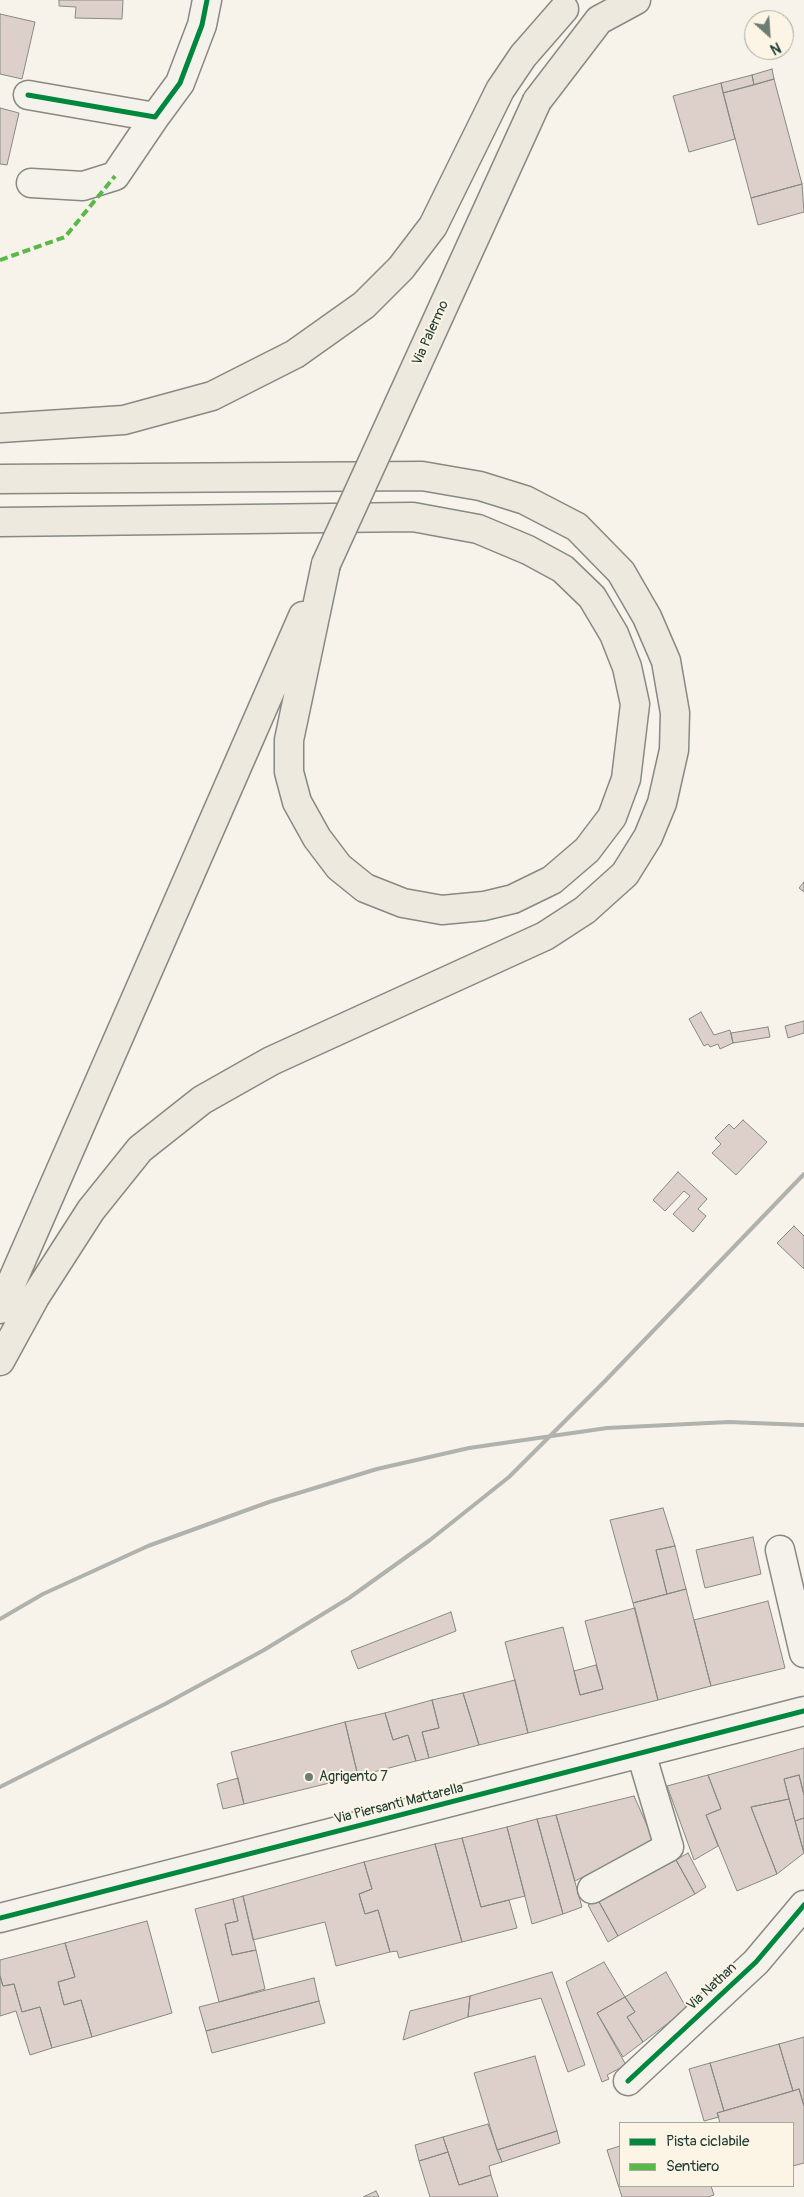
<!DOCTYPE html>
<html>
<head>
<meta charset="utf-8">
<style>
	body { margin:0 }
	#map { position:relative; width:804px; height:2197px; overflow:hidden; background:#f7f3ea; font-family:Pangolin,sans-serif }
	canvas { display:block }
	.legend { position:absolute; left:619px; top:2122px; width:175px; height:65px; box-sizing:border-box; background:#fcf5e5; border:1px solid #a4ab9e; margin:0; padding:6px 9px; list-style:none; font-size:15px; color:#1f3d34 }
	.legend li { display:flex; align-items:center; gap:10px; height:25px }
	.legend b { width:25px; border:1px solid #a4ab9e }
	.north { position:absolute; left:744px; top:10px; width:50px; height:50px; box-sizing:border-box; background:#fcf5e5; border:1px solid #a4ab9e; border-radius:50%; rotate:154deg; font-size:14px; font-weight:700; line-height:20px; text-align:center; color:#1f3d34 }
	.north::after { content:''; display:block; margin:auto; width:18px; height:22px; background:#6b7d74; clip-path:polygon(50% 0,100% 100%,50% 72%,0 100%) }
</style>
</head>
<body>
<div id="map">
<canvas width="804" height="2197"></canvas>
<ul class="legend">
<li><b style="height:6px;background:#00873e"></b>Pista ciclabile</li>
<li><b style="height:6px;background:#58b947"></b>Sentiero</li>
</ul>
<div class="north">N</div>
</div>
<script>
const ctx = document.querySelector('canvas').getContext('2d');
ctx.lineJoin = 'round';
function paint(path, color) { ctx.fillStyle = color; ctx.fill(path, 'evenodd'); }
const poly = rows => new Path2D(rows.map(r => 'M' + r).join(''));
function stroke(path, color, width, dash) { ctx.strokeStyle = color; ctx.lineWidth = width; ctx.lineCap = dash ? 'butt' : 'round'; ctx.setLineDash(dash || []); ctx.stroke(path); }
function drawText(font, color, halo, rows, align = 'center') {
  ctx.font = font + ' Pangolin,sans-serif'; ctx.lineWidth = 4; ctx.setLineDash([]); ctx.textBaseline = 'middle'; ctx.strokeStyle = halo; ctx.fillStyle = color; for (const [text, x, y, turn = 0] of rows) {
    ctx.save(); ctx.translate(x, y); ctx.rotate((+turn || 0) * Math.PI / 180); ctx.textAlign = isNaN(turn) ? turn : align; if (halo) ctx.strokeText(text, 0, 0); ctx.fillText(text, 0, 0); ctx.restore();
  }
}
const building = poly([
	[59,0,123,0,122,19,75,18,76,7,59,6,59,0],
	[0,14,35,22,22,79,0,74,0,14],
	[772,69,774,79,754,85,752,75,772,69],
	[752,75,754,85,723,93,721,83,752,75],
	[774,79,802,184,751,198,723,93,774,79],
	[721,83,735,139,689,152,673,96,721,83],
	[0,108,19,113,7,165,0,164,0,108],
	[802,184,804,212,758,225,751,198,802,184],
	[804,882,804,892,799,888,804,882],
	[701,1012,714,1035,730,1030,733,1043,720,1049,718,1044,710,1047,708,1044,704,1046,689,1019,701,1012],
	[804,1021,804,1033,788,1038,785,1026,804,1021],
	[768,1027,770,1037,733,1043,731,1033,768,1027],
	[743,1120,767,1142,736,1175,712,1153,721,1144,715,1138,729,1124,734,1129,743,1120],
	[678,1172,707,1199,698,1209,706,1216,693,1232,673,1214,690,1196,684,1191,665,1211,653,1200,678,1172],
	[794,1226,804,1236,804,1269,777,1243,794,1226],
	[663,1508,675,1546,656,1550,667,1594,633,1603,610,1520,663,1508],
	[753,1537,761,1574,705,1588,696,1550,753,1537],
	[675,1546,686,1589,667,1594,656,1550,675,1546],
	[686,1589,711,1686,658,1700,633,1603,686,1589],
	[768,1601,785,1668,711,1686,694,1620,768,1601],
	[635,1608,658,1700,528,1733,505,1642,563,1627,580,1695,603,1689,585,1621,635,1608],
	[451,1612,456,1631,358,1669,351,1651,451,1612],
	[596,1665,603,1689,580,1695,574,1671,596,1665],
	[515,1680,528,1733,479,1745,463,1693,515,1680],
	[463,1693,479,1745,429,1758,422,1732,439,1728,432,1700,463,1693],
	[432,1700,439,1728,422,1732,429,1758,416,1761,408,1735,393,1740,385,1713,432,1700],
	[385,1713,393,1740,408,1735,416,1761,358,1776,345,1722,385,1713],
	[345,1722,358,1776,244,1804,231,1752,345,1722],
	[804,1748,804,1795,799,1775,784,1779,789,1799,751,1807,777,1874,737,1891,706,1815,721,1809,708,1775,804,1748],
	[708,1775,721,1809,706,1815,718,1846,694,1860,667,1786,708,1775],
	[799,1775,804,1795,804,1818,795,1821,784,1779,799,1775],
	[238,1778,244,1804,223,1809,217,1784,238,1778],
	[634,1796,654,1841,575,1881,556,1815,634,1796],
	[789,1799,804,1853,777,1874,751,1807,789,1799],
	[556,1815,582,1907,563,1914,537,1819,556,1815],
	[804,1818,804,1853,795,1821,804,1818],
	[537,1819,563,1914,532,1924,507,1827,537,1819],
	[507,1827,525,1896,481,1907,462,1838,507,1827],
	[462,1838,481,1907,509,1900,517,1928,462,1942,435,1844,462,1838],
	[435,1844,462,1942,399,1958,397,1951,390,1952,378,1910,365,1914,359,1894,372,1889,364,1862,435,1844],
	[688,1853,706,1887,695,1894,676,1860,688,1853],
	[676,1860,695,1894,618,1936,598,1900,676,1860],
	[364,1862,372,1889,359,1894,365,1914,378,1910,390,1952,336,1966,325,1922,253,1940,243,1896,364,1862],
	[243,1896,256,1950,232,1955,225,1924,238,1921,233,1899,243,1896],
	[233,1899,238,1921,225,1924,232,1955,256,1950,265,1989,219,2002,195,1909,233,1899],
	[598,1900,618,1936,608,1942,588,1905,598,1900],
	[147,1921,172,2013,92,2037,81,2000,64,2005,58,1982,75,1977,65,1943,147,1921],
	[65,1943,75,1977,58,1982,64,2005,81,2000,92,2037,52,2048,40,2007,22,2012,14,1984,3,1986,0,1976,0,1960,65,1943],
	[604,1962,625,1997,597,2013,626,2065,607,2075,609,2079,602,2082,566,1982,604,1962],
	[552,1972,585,2065,568,2072,541,1998,468,2017,470,1996,552,1972],
	[666,1972,687,2009,643,2042,627,2017,635,2012,625,1997,666,1972],
	[0,1976,3,1986,14,1984,22,2012,40,2007,52,2048,30,2055,16,2011,0,2016,0,1976],
	[314,1978,319,2001,206,2031,199,2007,314,1978],
	[470,1996,468,2017,403,2040,410,2011,470,1996],
	[625,1997,635,2012,627,2017,643,2042,623,2057,597,2013,625,1997],
	[319,2001,325,2023,212,2053,206,2031,319,2001],
	[804,2037,804,2106,799,2089,793,2091,779,2044,804,2037],
	[779,2044,793,2091,724,2111,710,2063,779,2044],
	[535,2056,557,2131,497,2150,474,2073,535,2056],
	[710,2063,724,2111,717,2113,719,2117,704,2121,689,2069,710,2063],
	[799,2089,804,2106,804,2163,793,2166,793,2123,720,2123,717,2113,799,2089],
	[488,2124,502,2162,489,2166,491,2175,459,2185,443,2137,488,2124],
	[557,2131,560,2143,502,2162,497,2150,557,2131],
	[443,2137,448,2152,419,2161,415,2145,443,2137],
	[620,2146,620,2186,711,2186,714,2195,708,2197,622,2197,607,2150,620,2146],
	[448,2152,459,2185,491,2175,498,2197,430,2197,419,2161,448,2152],
	[376,2191,379,2197,363,2197,376,2191]
]);
const minor = poly([
	[28,95,155,117,180,83,202,25,207,0],
	[31,183,83,186,115,176,155,117],
	[780,1550,804,1653],
	[592,1889,669,1847,641,1753],
	[0,1918,804,1711],
	[628,2081,756,1962,804,1905]
]);
const major = poly([
	[537,101,599,20,636,0],
	[0,428,124,420,212,396,295,354,364,305,401,268,433,226,500,90,523,56,564,9],
	[0,479,422,476,480,486,525,500,577,527,621,572,647,617,666,661,675,713,674,750,662,803,648,837,625,874,585,910,545,936,271,1061,202,1100,140,1149,91,1210,35,1297,0,1361],
	[0,522,413,517,478,529,528,550,563,569,592,597,614,634,627,667,635,704,626,779,612,817,587,850,552,880,513,899,484,906,442,910,403,903,365,888,339,867,317,838,297,802,289,772,289,740,326,564],
	[0,1309,303,616]
]);
const rail = poly([
	[0,1619,43,1594,148,1546,269,1502,377,1469,469,1448,607,1428,729,1422,804,1425],
	[0,1787,165,1704,264,1650,349,1598,430,1540,509,1477,605,1381,804,1174]
]);
const majorBridge = poly([
	[326,564,537,101]
]);
const quiet = poly([
	[0,260,65,237,115,176]
]);
const cycleway = poly([
	[28,95,155,117,180,83,202,25,207,0],
	[0,1918,804,1711],
	[628,2081,756,1962,804,1905]
]);
const markers = [
	[309,1777,5,"#6b7d74"]
];
const streetNames = [
	["Via Palermo",431,333,-66],
	["Via Piersanti Mattarella",399,1804,-14],
	["Via Nathan",712,1987,-43]
];
const poiNames = [
	["Agrigento 7",319,1777]
];
paint(building, '#ddd0ca');
stroke(building, '#868984', 1);
stroke(minor, '#868984', 31);
stroke(major, '#868984', 31);
stroke(minor, '#f5f2ec', 28);
stroke(major, '#eee9df', 28);
stroke(rail, '#b0b2ad', 4);
stroke(majorBridge, '#868984', 31, []);
stroke(majorBridge, '#eee9df', 28);
stroke(quiet, '#58b947', 4, [8, 4]);
stroke(cycleway, '#00873e', 5);
for (const [x, y, r, color] of markers) { const dot = new Path2D(); dot.arc(x, y, r, 0, 2 * Math.PI); ctx.fillStyle = color; ctx.fill(dot); stroke(dot, '#fcf5e5', 2); }
drawText('14px', '#1f3d34', '#fcf5e5', streetNames);
drawText('14px', '#1f3d34', '#fcf5e5', poiNames, 'left');
</script>
</body>
</html>
